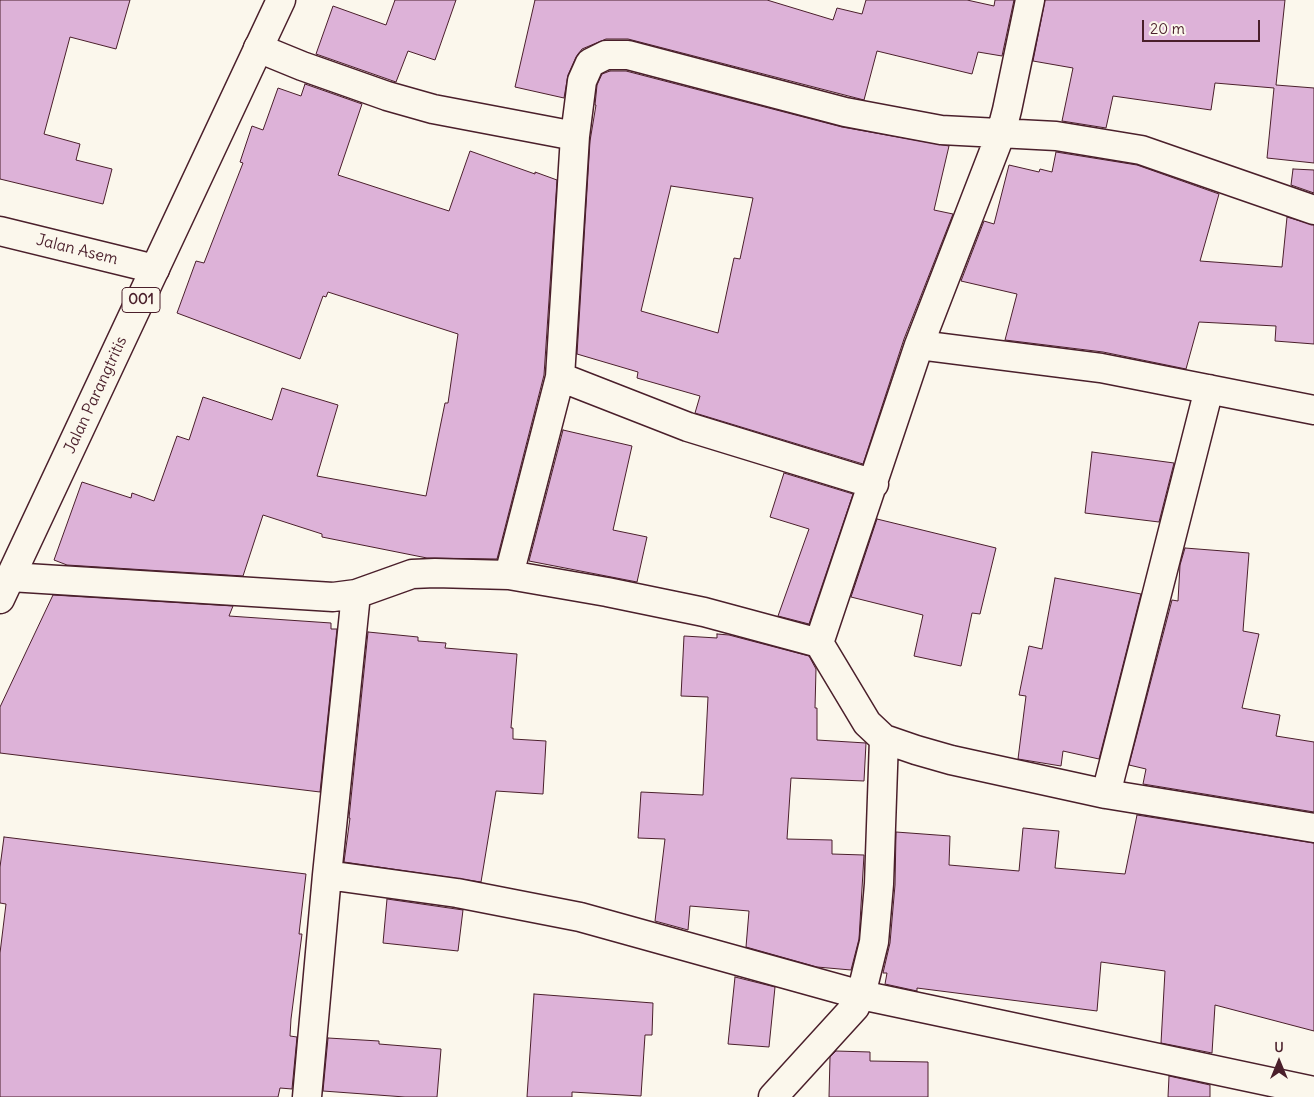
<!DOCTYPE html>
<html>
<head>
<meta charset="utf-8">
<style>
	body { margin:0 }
	#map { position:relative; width:1314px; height:1097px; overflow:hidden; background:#fbf7ec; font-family:Delius,sans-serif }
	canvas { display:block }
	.north { position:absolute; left:1254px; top:1037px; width:50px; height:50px; -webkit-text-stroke:4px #fbf7ec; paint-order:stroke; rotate:0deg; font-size:14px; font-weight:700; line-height:20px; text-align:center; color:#4a1f2b }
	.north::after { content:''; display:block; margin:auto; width:18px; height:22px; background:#4a1f2b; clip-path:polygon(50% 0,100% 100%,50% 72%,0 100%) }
	.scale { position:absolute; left:1142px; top:20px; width:118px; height:22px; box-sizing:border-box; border:2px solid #4a1f2b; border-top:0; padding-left:6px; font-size:15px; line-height:18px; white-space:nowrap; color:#4a1f2b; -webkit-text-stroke:4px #fbf7ec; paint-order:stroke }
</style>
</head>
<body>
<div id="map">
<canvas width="1314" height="1097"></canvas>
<div class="north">U</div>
<div class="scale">20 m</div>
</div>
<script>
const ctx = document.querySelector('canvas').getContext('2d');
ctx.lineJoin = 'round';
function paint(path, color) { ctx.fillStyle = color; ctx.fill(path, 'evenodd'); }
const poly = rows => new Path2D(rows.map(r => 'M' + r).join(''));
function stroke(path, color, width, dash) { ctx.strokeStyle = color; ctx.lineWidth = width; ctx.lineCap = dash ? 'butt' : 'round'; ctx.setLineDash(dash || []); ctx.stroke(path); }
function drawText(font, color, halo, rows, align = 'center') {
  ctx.font = font + ' Delius,sans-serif'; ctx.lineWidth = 4.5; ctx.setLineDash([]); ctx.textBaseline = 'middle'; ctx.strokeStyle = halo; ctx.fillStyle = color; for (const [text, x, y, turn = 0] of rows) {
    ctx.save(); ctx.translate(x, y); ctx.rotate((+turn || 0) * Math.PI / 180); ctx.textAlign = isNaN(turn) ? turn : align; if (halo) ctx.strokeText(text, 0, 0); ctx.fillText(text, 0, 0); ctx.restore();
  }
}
const building = poly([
	[0,0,130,0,116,49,70,37,44,134,80,144,76,160,112,169,103,204,0,179,0,0],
	[395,0,456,0,435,60,408,51,396,82,316,54,333,6,386,25,395,0],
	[535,0,767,0,833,20,837,8,862,14,866,0,967,0,994,6,995,0,1014,0,1002,56,978,52,972,74,877,51,864,100,628,39,606,39,582,49,576,57,568,75,564,98,515,87,535,0],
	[1045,0,1285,0,1276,85,1314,88,1314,163,1267,158,1274,88,1215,83,1211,110,1113,96,1106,128,1062,121,1073,68,1033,61,1045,0],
	[610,71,626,71,842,127,949,146,934,210,953,214,904,339,863,464,695,413,700,396,637,378,638,372,577,354,590,141,596,105,595,105,597,85,602,74,610,71],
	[671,186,753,198,740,259,734,258,718,333,641,311,671,186],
	[305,84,362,104,338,175,449,211,470,151,535,174,535,172,557,180,544,375,497,559,427,558,322,537,322,534,263,515,243,576,67,565,54,560,82,482,131,498,132,493,154,501,177,436,189,440,203,397,272,420,282,388,338,405,317,476,426,496,445,403,448,403,458,334,328,292,326,297,323,296,300,359,177,313,196,261,204,263,243,163,240,162,252,126,263,130,278,88,301,96,305,84],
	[1056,152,1137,165,1219,194,1200,261,1282,267,1287,217,1314,225,1314,344,1275,341,1276,326,1199,322,1186,369,1103,352,1005,340,1017,294,961,281,984,221,994,224,1009,165,1039,172,1040,169,1052,172,1056,152],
	[1293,169,1314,170,1314,193,1291,185,1293,169],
	[563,430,632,446,613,530,647,537,637,582,529,561,563,430],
	[1092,452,1174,463,1159,522,1085,513,1092,452],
	[784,473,853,494,809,624,778,616,809,529,770,517,784,473],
	[877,519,996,548,980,614,972,613,961,666,914,656,923,615,851,597,877,519],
	[1185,548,1249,553,1243,631,1259,634,1242,708,1280,715,1276,736,1314,742,1314,812,1143,784,1146,769,1129,765,1172,600,1178,601,1180,565,1185,548],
	[1055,578,1141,594,1099,759,1063,751,1061,766,1018,759,1026,696,1019,695,1029,646,1042,649,1055,578],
	[53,595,233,606,229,616,331,623,331,629,337,629,320,792,0,753,0,707,53,595],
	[368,632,418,637,418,641,446,643,445,648,517,654,511,728,513,728,513,739,546,741,543,794,496,791,481,882,344,862,350,818,349,818,368,632],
	[717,634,729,635,809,656,816,669,815,708,817,708,817,740,866,743,864,781,791,778,787,839,832,840,832,854,864,855,859,939,851,970,817,967,746,947,749,911,690,906,688,930,655,921,665,839,638,838,641,792,703,795,708,697,681,696,684,636,717,638,717,634],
	[1137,815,1314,843,1314,1031,1215,1005,1212,1053,1161,1043,1165,971,1101,962,1097,1011,917,988,917,991,885,984,887,973,883,973,890,943,895,885,896,832,950,836,949,865,1019,871,1023,828,1059,831,1055,868,1125,874,1137,815],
	[4,837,306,874,299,934,302,934,291,1019,290,1036,297,1037,292,1089,280,1088,278,1097,0,1097,0,953,6,904,0,903,0,867,4,837],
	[387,899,463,910,458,951,383,943,387,899],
	[735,977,775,987,769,1047,728,1044,735,977],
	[534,994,653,1003,652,1035,645,1035,641,1096,572,1092,572,1097,527,1097,534,994],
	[328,1038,379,1041,379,1044,441,1049,437,1097,405,1097,323,1091,328,1038],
	[836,1051,870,1052,870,1061,928,1062,928,1097,829,1097,830,1057,836,1051],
	[1169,1076,1210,1085,1210,1097,1168,1097,1169,1076]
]);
const minor = poly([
	[258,48,302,66,387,96,433,109,575,136],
	[0,231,155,269],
	[919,345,1101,368,1314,410],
	[560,377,688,427,874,484],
	[509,575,560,377,575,136,582,81,590,63,606,55,628,55,845,112,941,130,1056,136,1141,150,1314,210],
	[10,577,333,597,356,594,412,574,435,573,509,575,607,592,704,612,819,643,867,723,884,739,879,884,874,942,861,995,855,1007,773,1097],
	[819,643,919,345,1001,133,1007,110,1030,0],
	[884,739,916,750,951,760,1106,794,1314,828],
	[1106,794,1209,389],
	[327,875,457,893,580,917,861,995,1314,1091],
	[307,1097,327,875,356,594]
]);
const major = poly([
	[0,599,281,0]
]);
const shields = [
	[141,300,38]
];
const shieldNames = [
	["001",141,300]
];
const streetNames = [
	["Jalan Asem",77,250,14],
	["Jalan Parangtritis",96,395,-65]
];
paint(building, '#ddb2d8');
stroke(building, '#4a1f2b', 1);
stroke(minor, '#4a1f2b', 31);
stroke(major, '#4a1f2b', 31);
stroke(minor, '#fbf7ec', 28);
stroke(major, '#fbf7ec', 28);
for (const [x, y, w] of shields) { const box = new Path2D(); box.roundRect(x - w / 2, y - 12.5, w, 25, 4); ctx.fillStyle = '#fbf7ec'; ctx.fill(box); stroke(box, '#4a1f2b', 1); }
drawText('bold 15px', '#4a1f2b', null, shieldNames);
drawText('16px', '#4a1f2b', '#fbf7ec', streetNames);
</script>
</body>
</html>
